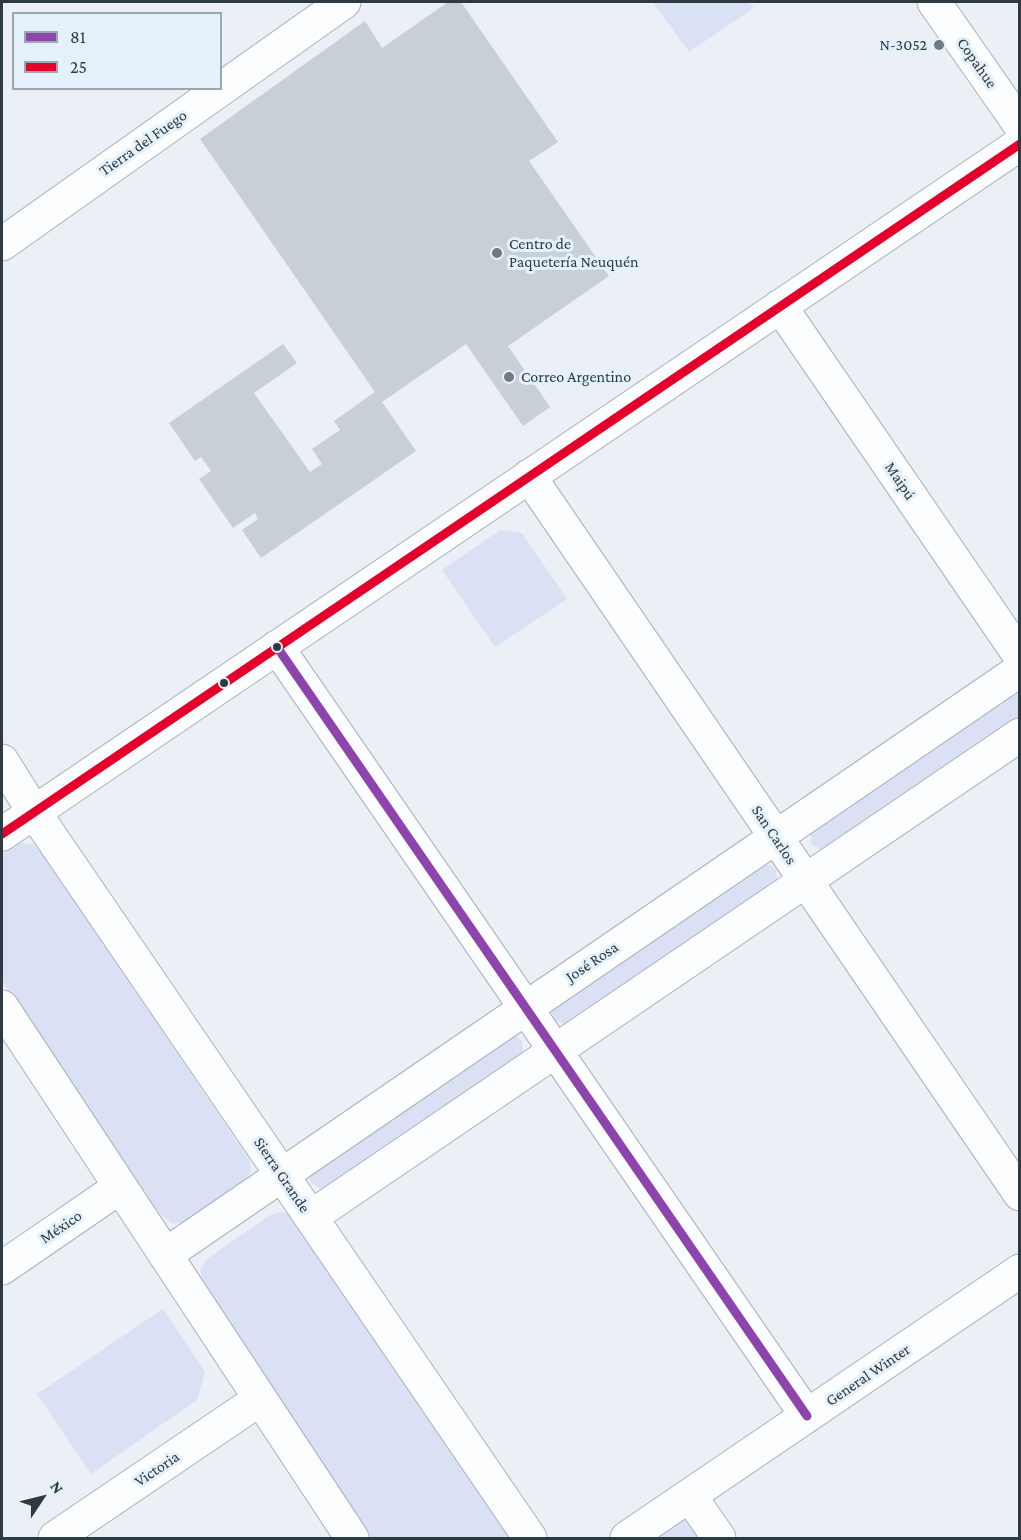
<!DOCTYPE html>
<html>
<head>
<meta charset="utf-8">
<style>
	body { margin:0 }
	#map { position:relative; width:1021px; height:1540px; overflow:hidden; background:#eaf0f5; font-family:"Crimson Pro",serif }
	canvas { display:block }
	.frame { position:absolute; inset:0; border:3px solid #2e3a42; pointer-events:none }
	.legend { position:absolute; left:12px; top:12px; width:210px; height:78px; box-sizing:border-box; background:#e5f1fa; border:2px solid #9ca8b0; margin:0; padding:8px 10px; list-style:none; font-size:18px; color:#2e3a42 }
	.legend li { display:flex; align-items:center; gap:12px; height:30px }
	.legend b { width:30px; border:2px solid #9ca8b0 }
	.north { position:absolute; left:12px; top:1468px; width:60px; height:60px; -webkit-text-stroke:4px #e5f1fa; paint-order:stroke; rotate:55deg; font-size:16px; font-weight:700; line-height:24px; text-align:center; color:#2e3a42 }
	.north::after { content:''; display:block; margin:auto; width:21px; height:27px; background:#2e3a42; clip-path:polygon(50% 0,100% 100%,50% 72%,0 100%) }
</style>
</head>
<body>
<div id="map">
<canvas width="1021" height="1540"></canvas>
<div class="frame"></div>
<ul class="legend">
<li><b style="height:8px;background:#8e44ad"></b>81</li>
<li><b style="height:8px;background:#e4002b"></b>25</li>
</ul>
<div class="north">N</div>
</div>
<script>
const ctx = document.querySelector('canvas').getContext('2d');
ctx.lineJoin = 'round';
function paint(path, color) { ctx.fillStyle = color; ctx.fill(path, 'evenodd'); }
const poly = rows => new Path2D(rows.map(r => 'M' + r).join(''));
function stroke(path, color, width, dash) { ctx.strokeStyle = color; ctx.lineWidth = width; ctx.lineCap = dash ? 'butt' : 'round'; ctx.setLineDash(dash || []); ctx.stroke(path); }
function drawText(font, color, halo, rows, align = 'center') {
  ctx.font = font + ' "Crimson Pro",serif'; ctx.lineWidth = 6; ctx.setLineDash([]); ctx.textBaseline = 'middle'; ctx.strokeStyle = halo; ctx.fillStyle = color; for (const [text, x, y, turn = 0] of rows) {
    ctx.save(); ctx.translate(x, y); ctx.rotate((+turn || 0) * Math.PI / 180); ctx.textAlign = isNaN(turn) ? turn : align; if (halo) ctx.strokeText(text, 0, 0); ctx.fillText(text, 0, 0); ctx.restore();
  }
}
const green = poly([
	[653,2,749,2,754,8,689,52],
	[500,530,522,533,567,599,495,647,442,570],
	[1013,693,1019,695,1019,720,823,851,812,845,810,832],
	[21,843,33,844,42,853,250,1161,251,1172,244,1181,184,1222,172,1223,160,1214,2,981,2,854],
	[764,862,776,869,777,882,565,1025,554,1019,551,1010],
	[515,1035,522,1041,523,1053,322,1189,311,1183,309,1175],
	[282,1212,290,1215,514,1538,371,1538,202,1280,200,1269,207,1259,270,1215],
	[163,1309,205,1372,197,1400,91,1474,37,1394],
	[685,1520,690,1522,705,1538,649,1538,679,1521]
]);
const building = poly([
	[448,2,461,2,558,142,529,161,609,276,508,346,550,407,523,426,466,344,382,402,416,451,261,558,242,530,258,519,255,513,233,528,199,479,211,471,201,457,195,461,169,423,283,344,297,363,254,393,310,472,322,464,312,449,340,430,334,421,375,392,200,139,365,21,382,48]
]);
const minor = poly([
	[934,2,1020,125],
	[2,244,344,2],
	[780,306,1020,656],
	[529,476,1020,1194],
	[277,647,807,1416],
	[2,761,34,812,530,1538],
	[2,834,1020,144],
	[2,1007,352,1538],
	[311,1217,1020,735],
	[165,1255,1020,670],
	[2,1268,120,1187],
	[690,1496,719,1538],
	[55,1538,260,1399],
	[627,1538,1020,1271]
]);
const bus1 = poly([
	[277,647,807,1416]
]);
const bus2 = poly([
	[2,834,1020,144]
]);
const markers = [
	[939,45,6,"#707a81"],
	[497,253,6,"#707a81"],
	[509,377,6,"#707a81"],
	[277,647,5,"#2e3a42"],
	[224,683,5,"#2e3a42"]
];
const poiNames = [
	["N-3052",927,45,"right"],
	["Centro de",509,244],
	["Paquetería Neuquén",509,262],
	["Correo Argentino",521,377]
];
const streetNames = [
	["Copahue",977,63,55],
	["Tierra del Fuego",143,143,-35],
	["Maipú",900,481,56],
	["San Carlos",774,835,56],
	["José Rosa",592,962,-34],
	["Sierra Grande",282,1175,56],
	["México",61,1227,-34],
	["General Winter",868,1375,-34],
	["Victoria",157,1469,-34]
];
paint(green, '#dae1f4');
paint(building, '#c9cfd6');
stroke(minor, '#aab2b8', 35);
stroke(minor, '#fcfdfe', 33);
stroke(bus1, '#8e44ad', 9);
stroke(bus2, '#e4002b', 9);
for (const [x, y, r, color] of markers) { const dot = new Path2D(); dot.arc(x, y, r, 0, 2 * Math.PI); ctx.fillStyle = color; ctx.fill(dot); stroke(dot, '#e5f1fa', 2); }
drawText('16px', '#2e3a42', '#e5f1fa', poiNames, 'left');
drawText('16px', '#2e3a42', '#e5f1fa', streetNames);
</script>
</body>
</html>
